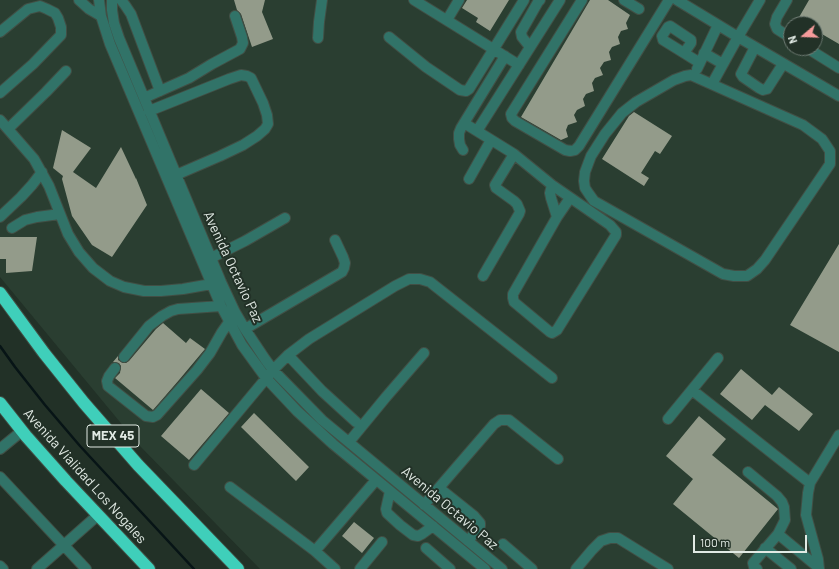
<!DOCTYPE html>
<html>
<head>
<meta charset="utf-8">
<style>
	body { margin:0 }
	#map { position:relative; width:839px; height:569px; overflow:hidden; background:#223127; font-family:Barlow,sans-serif }
	canvas { display:block }
	.north { position:absolute; left:783px; top:16px; width:40px; height:40px; box-sizing:border-box; background:#223127; border:1px solid #6e7b73; border-radius:50%; rotate:251deg; font-size:11px; font-weight:700; line-height:16px; text-align:center; color:#e1eae4 }
	.north::after { content:''; display:block; margin:auto; width:14px; height:18px; background:#f59b9b; clip-path:polygon(50% 0,100% 100%,50% 72%,0 100%) }
	.scale { position:absolute; left:693px; top:535px; width:114px; height:18px; box-sizing:border-box; border:2px solid #e1eae4; border-top:0; padding-left:5px; font-size:12px; line-height:14px; white-space:nowrap; color:#e1eae4; -webkit-text-stroke:3px #223127; paint-order:stroke }
</style>
</head>
<body>
<div id="map">
<canvas width="839" height="569"></canvas>
<div class="north">N</div>
<div class="scale">100 m</div>
</div>
<script>
const ctx = document.querySelector('canvas').getContext('2d');
ctx.lineJoin = 'round';
function paint(path, color) { ctx.fillStyle = color; ctx.fill(path, 'evenodd'); }
const poly = rows => new Path2D(rows.map(r => 'M' + r).join(''));
function stroke(path, color, width, dash) { ctx.strokeStyle = color; ctx.lineWidth = width; ctx.lineCap = dash ? 'butt' : 'round'; ctx.setLineDash(dash || []); ctx.stroke(path); }
function drawText(font, color, halo, rows, align = 'center') {
  ctx.font = font + ' Barlow,sans-serif'; ctx.lineWidth = 4; ctx.setLineDash([]); ctx.textBaseline = 'middle'; ctx.strokeStyle = halo; ctx.fillStyle = color; for (const [text, x, y, turn = 0] of rows) {
    ctx.save(); ctx.translate(x, y); ctx.rotate((+turn || 0) * Math.PI / 180); ctx.textAlign = isNaN(turn) ? turn : align; if (halo) ctx.strokeText(text, 0, 0); ctx.fillText(text, 0, 0); ctx.restore();
  }
}
const built = poly([
	[0,0,839,0,839,569,260,569,139,445,0,277],
	[791,24,815,24,815,48,791,48]
]);
const stream = poly([
	[0,346,15,367,45,405,80,446,194,569]
]);
const building = poly([
	[234,0,265,0,262,12,273,39,252,47,241,14,237,10],
	[467,0,509,0,490,31,476,22,478,18,462,8],
	[590,0,608,0,630,15,626,23,628,29,621,31,618,37,620,44,612,47,609,52,611,60,604,62,600,68,603,75,595,78,592,83,594,91,586,94,583,99,585,106,577,110,574,115,577,122,568,125,566,130,568,137,561,140,521,117],
	[809,0,839,0,839,44,815,30,815,24,806,24,798,19],
	[634,112,672,136,660,154,655,151,641,173,649,178,644,186,602,159,629,116],
	[62,130,91,148,73,172,96,188,121,147,136,179,136,178,147,205,112,257,92,245,72,216,62,179,63,176,53,168],
	[0,237,37,237,32,271,6,273,6,259,0,259],
	[839,244,839,352,790,325],
	[163,323,186,343,190,338,205,349,179,380,153,410,115,378,120,373,121,366,119,363,113,362,118,356,118,360,123,363,126,363,129,361,156,329],
	[741,369,772,395,779,387,813,414,799,431,765,405,752,420,720,394],
	[201,389,229,413,189,460,161,436],
	[254,413,309,467,296,481,241,427],
	[699,416,726,439,712,455,778,509,739,558,673,504,693,479,666,456],
	[354,522,374,538,362,553,342,536]
]);
const minor = poly([
	[79,0,89,9,101,16],
	[99,0,101,16,110,44,221,306,242,345,266,378,297,411,333,444,485,569],
	[112,0,112,10,114,23,119,38,221,282,235,312,245,329,265,359,273,370,322,420,502,569],
	[121,0,125,5,131,14,160,91],
	[414,0,519,65],
	[582,0,511,114,512,118,515,121,565,150,570,151,575,150,579,146,669,0],
	[624,0,639,9],
	[677,0,738,37,839,96],
	[787,0,777,17,775,24,777,29,791,38],
	[447,20,459,0],
	[0,32,28,9,40,6,47,9,55,13,58,18,61,27,61,35,33,64,0,93],
	[389,37,426,67,460,90,466,91,469,89,524,0],
	[318,38,319,22,322,0],
	[530,47,522,37,521,32,538,2,540,0],
	[755,47,741,74,743,77,759,88,763,90,767,89,783,64],
	[807,48,839,68],
	[684,53,691,43,691,40,670,26,668,27,662,36,663,40,684,53,700,63],
	[704,53,723,64],
	[697,69,718,25],
	[691,75,803,125,822,139,830,151,830,164,765,260,757,269,747,276,734,276,723,274,594,201,589,194,585,188,584,181,585,172,591,156,605,134,622,113,636,102,674,80,685,76,691,75],
	[712,84,738,37,760,0],
	[144,98,189,78,212,64,240,49,243,43,242,37,235,16],
	[149,111,229,79,241,75,247,76,251,78,263,103,267,115,268,124,265,129,257,136,243,145,220,156,176,175],
	[0,120,34,159,49,186,68,234,79,252,93,268,110,281,124,287,144,291,161,291,183,289,217,283],
	[464,123,514,154,552,185,610,225,616,232,616,235,557,330,552,333,550,332,514,302,513,298,513,294,557,217,570,198],
	[8,129,46,92,66,71],
	[477,131,560,0],
	[463,150,460,145,459,139,459,133,461,128,505,56],
	[469,179,491,140],
	[552,185,550,193,551,198,557,217],
	[0,217,21,197,32,185,42,172],
	[12,228,25,220,37,217,60,214],
	[211,258,245,241,285,218],
	[483,276,519,214,520,211,517,204,514,201,496,188,495,185,514,154],
	[245,329,342,272,344,268,345,263,343,257,335,240],
	[288,355,322,391,356,422],
	[124,357,149,326,162,316,171,311,178,309,221,306],
	[115,368,109,376,107,381,108,386,146,416,153,417,157,415,197,370,210,353,222,332,229,322],
	[692,390,810,483],
	[668,419,718,358],
	[349,442,386,397,424,353],
	[0,449,22,431],
	[194,465,273,370,288,355,309,339,395,286,409,279,420,279,430,282,552,378],
	[748,472,777,496,782,502,784,507,785,520,778,534,819,568],
	[0,477,86,569],
	[230,487,315,551,335,569],
	[439,488,474,516,480,523,480,526,468,541],
	[390,491,386,509,387,513,400,525,413,535,418,536,422,534,433,526],
	[424,505,494,424,500,420,509,420,558,459],
	[503,544,532,569],
	[426,548,450,569],
	[765,548,791,569],
	[315,551,376,480],
	[0,566,3,569],
	[37,569,98,515],
	[360,569,382,542],
	[576,569,592,550,601,541,610,538,618,538,668,569],
	[757,569,754,567,753,563,778,534],
	[819,569,818,559,806,515,808,493,810,483,839,435]
]);
const highway = poly([
	[0,293,44,353,84,403,138,465,238,569],
	[0,403,26,436,66,481,149,569]
]);
const shields = [
	[113,436,52]
];
const shieldNames = [
	["MEX 45",113,436]
];
const streetNames = [
	["Avenida Octavio Paz",233,267,65],
	["Avenida Vialidad Los Nogales",85,476,48],
	["Avenida Octavio Paz",450,508,40]
];
paint(built, '#2a3e31');
stroke(stream, '#071416', 2.5);
paint(building, '#939b8a');
stroke(minor, '#414f45', 12);
stroke(highway, '#414f45', 14);
stroke(minor, '#317368', 10);
stroke(highway, '#3fcfba', 12);
for (const [x, y, w] of shields) { const box = new Path2D(); box.roundRect(x - w / 2, y - 11, w, 22, 3); ctx.fillStyle = '#223127'; ctx.fill(box); stroke(box, '#e1eae4', 1); }
drawText('bold 13px', '#e1eae4', null, shieldNames);
drawText('14px', '#e1eae4', '#223127', streetNames);
</script>
</body>
</html>
